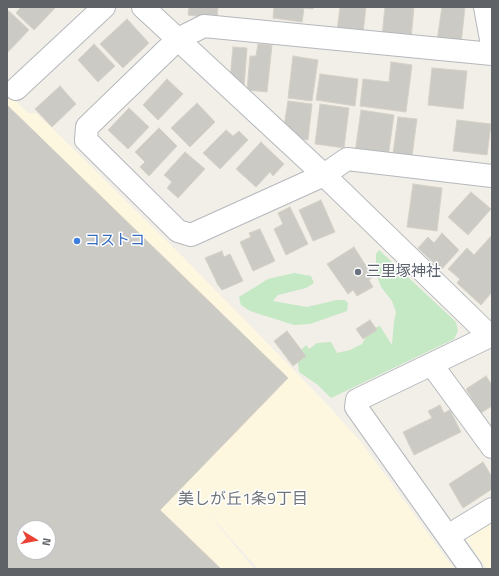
<!DOCTYPE html>
<html>
<head>
<meta charset="utf-8">
<style>
	body { margin:0 }
	#map { position:relative; width:499px; height:576px; overflow:hidden; background:#f1efe8; font-family:"Titillium Web",sans-serif }
	canvas { display:block }
	.frame { position:absolute; inset:0; border:8px solid #5f6368; pointer-events:none }
	.north { position:absolute; left:16px; top:520px; width:40px; height:40px; box-sizing:border-box; background:#fff; border:1px solid #bfc1c3; border-radius:50%; rotate:100deg; font-size:11px; font-weight:700; line-height:16px; text-align:center; color:#5f6368 }
	.north::after { content:''; display:block; margin:auto; width:14px; height:18px; background:#ea4335; clip-path:polygon(50% 0,100% 100%,50% 72%,0 100%) }
</style>
</head>
<body>
<div id="map">
<canvas width="499" height="576"></canvas>
<div class="frame"></div>
<div class="north">N</div>
</div>
<script>
const ctx = document.querySelector('canvas').getContext('2d');
ctx.lineJoin = 'round';
function paint(path, color) { ctx.fillStyle = color; ctx.fill(path, 'evenodd'); }
const poly = rows => new Path2D(rows.map(r => 'M' + r).join(''));
function stroke(path, color, width, dash) { ctx.strokeStyle = color; ctx.lineWidth = width; ctx.lineCap = dash ? 'butt' : 'round'; ctx.setLineDash(dash || []); ctx.stroke(path); }
function drawText(font, color, halo, rows, align = 'center') {
  ctx.font = font + ' "Titillium Web","Noto Sans JP",sans-serif'; ctx.lineWidth = 3; ctx.setLineDash([]); ctx.textBaseline = 'middle'; ctx.strokeStyle = halo; ctx.fillStyle = color; for (const [text, x, y, turn = 0] of rows) {
    ctx.save(); ctx.translate(x, y); ctx.rotate((+turn || 0) * Math.PI / 180); ctx.textAlign = isNaN(turn) ? turn : align; if (halo) ctx.strokeText(text, 0, 0); ctx.fillText(text, 0, 0); ctx.restore();
  }
}
const commercial = poly([
	[7,92,28,113,36,113,58,134,180,254,324,401,361,442,454,569,258,569,204,508,254,569,7,569],
	[24,528,48,528,48,552,24,552],
	[492,517,492,569,487,569,463,535]
]);
const green = poly([
	[379,250,456,322,458,331,454,339,331,398,318,385,299,372,297,354,306,345,309,349,317,343,331,342,337,353,350,350,362,344,371,329,380,326,392,345,394,322,396,312,392,301,381,287,376,273,376,254],
	[294,273,311,276,314,283,306,288,278,295,273,301,307,307,337,300,345,300,348,303,347,311,310,324,294,325,250,311,241,305,239,297,268,279]
]);
const building = poly([
	[21,7,56,7,34,30,16,13,21,7],
	[189,7,218,7,217,19,188,15,189,7],
	[274,7,313,7,313,9,304,8,302,22,273,18,274,7],
	[340,7,366,7,363,33,337,31,340,7],
	[385,7,414,7,411,39,382,36,385,7],
	[442,7,465,7,461,44,437,41,442,7],
	[9,11,29,30,7,53,7,13,9,11],
	[127,19,149,43,123,68,100,44,127,19],
	[94,44,115,66,98,82,78,60,94,44],
	[258,44,272,45,267,92,247,90,250,56,256,56,258,44],
	[233,47,247,48,244,88,230,79,233,47],
	[293,56,318,60,312,101,288,98,293,56],
	[391,62,412,65,406,112,360,106,363,79,389,82,391,62],
	[432,68,467,71,463,109,428,105,432,68],
	[320,74,358,79,355,106,316,100,320,74],
	[167,79,183,94,158,120,143,105,167,79],
	[60,86,76,104,52,127,35,109,60,86],
	[288,101,312,104,308,140,293,138,284,126,288,101],
	[197,103,215,122,190,147,171,128,197,103],
	[320,104,349,108,344,148,315,144,320,104],
	[7,105,288,378,160,510,221,569,7,569,7,105],
	[24,528,48,528,48,552,24,552,24,528],
	[129,108,149,127,128,149,108,130,129,108],
	[361,110,394,115,388,157,355,153,361,110],
	[398,117,417,119,412,156,393,154,398,117],
	[457,120,491,124,487,155,453,151,457,120],
	[159,128,177,146,149,176,140,167,145,162,135,152,159,128],
	[226,130,233,136,239,131,248,140,220,169,203,153,226,130],
	[261,142,284,164,273,176,270,172,256,187,236,169,261,142],
	[185,152,205,169,178,198,167,188,172,182,164,175,185,152],
	[413,184,442,188,437,231,407,227,413,184],
	[471,192,491,209,468,235,448,217,471,192],
	[321,200,335,232,313,241,299,210,321,200],
	[290,207,308,244,286,255,274,229,283,224,278,213,290,207],
	[260,229,275,261,253,271,240,242,251,237,249,233,260,229],
	[442,233,459,250,441,270,418,248,428,237,434,243,442,233],
	[492,235,492,292,481,305,457,283,460,279,448,269,467,248,474,255,492,235],
	[354,247,373,277,369,280,373,287,357,296,353,290,348,294,327,264,354,247],
	[222,251,224,257,230,254,243,281,222,290,218,285,205,258,222,251],
	[370,320,377,330,363,339,356,329,370,320],
	[287,331,306,356,293,366,274,341,287,331],
	[486,376,492,385,492,406,481,413,466,389,486,376],
	[440,405,444,413,450,410,461,432,414,455,403,432,432,418,428,411,440,405],
	[483,462,492,477,492,489,463,508,449,484,483,462]
]);
const minor = poly([
	[143,7,324,175,490,336],
	[485,7,492,45],
	[492,54,204,26,178,39,87,127,86,140,178,231,191,235,324,175,347,159,492,176],
	[16,89,104,7],
	[432,365,492,447],
	[448,536,492,509],
	[471,569,356,407,357,400,492,335]
]);
const markers = [
	[77,241,4,"#3f7fe0"],
	[358,272,4,"#6b7280"]
];
const shopNames = [
	["コストコ",85,241]
];
const worshipNames = [
	["三里塚神社",366,272]
];
const neighbourhoodNames = [
	["美しが丘1条9丁目",243,500]
];
paint(commercial, '#fef7e0');
paint(green, '#c5e8c5');
paint(building, '#cccac5');
stroke(building, '#d6d1c6', 1);
stroke(minor, '#b5b8bc', 24);
stroke(minor, '#fff', 22);
for (const [x, y, r, color] of markers) { const dot = new Path2D(); dot.arc(x, y, r, 0, 2 * Math.PI); ctx.fillStyle = color; ctx.fill(dot); stroke(dot, '#fff', 1.5); }
drawText('15px', '#366cbe', '#fff', shopNames, 'left');
drawText('15px', '#5b616d', '#fff', worshipNames, 'left');
drawText('16px', '#70757a', '#fff', neighbourhoodNames);
</script>
</body>
</html>
